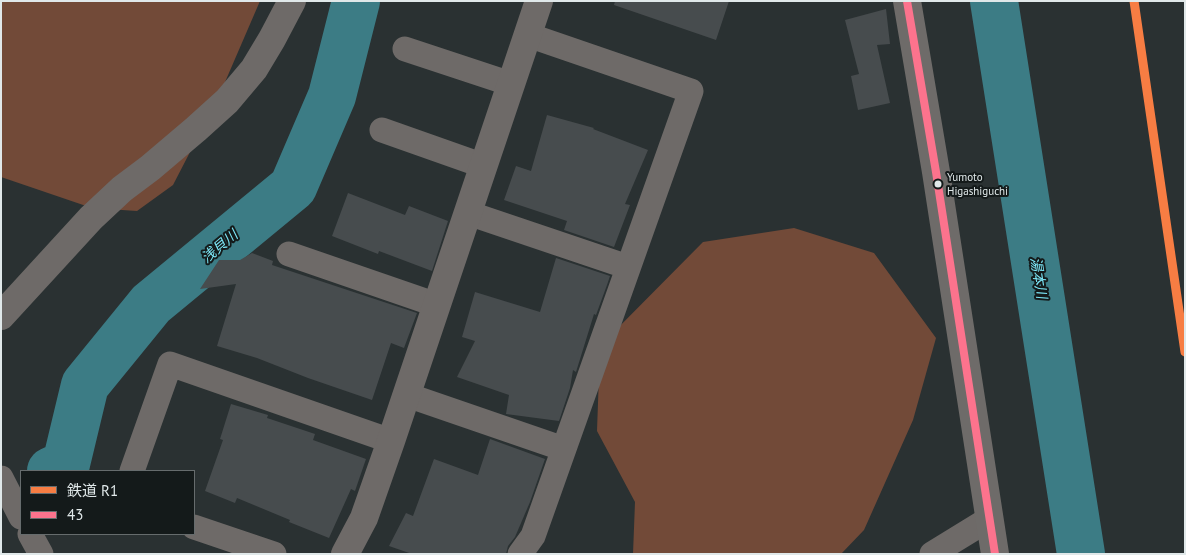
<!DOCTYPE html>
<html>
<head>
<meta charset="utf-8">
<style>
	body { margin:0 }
	#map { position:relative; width:1186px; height:555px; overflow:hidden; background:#2a3132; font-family:"PT Sans","Noto Sans JP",sans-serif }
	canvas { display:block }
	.frame { position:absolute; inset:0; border:2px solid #e0e8e9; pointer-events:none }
	.legend { position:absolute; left:20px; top:470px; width:175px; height:65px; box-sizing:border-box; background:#141a1a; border:1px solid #666c6d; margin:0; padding:6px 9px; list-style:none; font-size:15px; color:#e0e8e9 }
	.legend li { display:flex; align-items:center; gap:10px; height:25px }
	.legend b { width:25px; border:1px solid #666c6d }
</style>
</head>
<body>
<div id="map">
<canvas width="1186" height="555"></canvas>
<div class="frame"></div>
<ul class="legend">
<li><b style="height:6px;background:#f77d43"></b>鉄道 R1</li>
<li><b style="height:6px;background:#fc738d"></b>43</li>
</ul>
</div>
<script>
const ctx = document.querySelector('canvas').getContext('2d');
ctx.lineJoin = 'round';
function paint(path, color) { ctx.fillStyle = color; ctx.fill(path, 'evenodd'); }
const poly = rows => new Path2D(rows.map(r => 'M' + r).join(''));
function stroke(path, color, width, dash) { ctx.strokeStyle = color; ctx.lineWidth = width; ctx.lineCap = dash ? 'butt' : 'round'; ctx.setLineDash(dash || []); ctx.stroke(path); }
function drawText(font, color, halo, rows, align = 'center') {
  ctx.font = font + ' "PT Sans","Noto Sans JP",sans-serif'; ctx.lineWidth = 4; ctx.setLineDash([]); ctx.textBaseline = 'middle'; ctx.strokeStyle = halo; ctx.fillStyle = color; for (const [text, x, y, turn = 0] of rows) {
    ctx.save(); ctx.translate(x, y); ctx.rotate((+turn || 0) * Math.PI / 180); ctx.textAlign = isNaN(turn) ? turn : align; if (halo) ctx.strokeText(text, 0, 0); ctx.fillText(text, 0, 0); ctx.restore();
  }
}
const forest = poly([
	[1,1,260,1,219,96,173,185,137,211,92,208,1,177],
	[794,228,874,253,936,338,913,420,864,530,841,554,633,554,635,502,597,431,600,346,703,242]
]);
const river = poly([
	[994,1,1081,554],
	[51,471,66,464,85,385,151,304,293,187,332,96,356,1]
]);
const building = poly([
	[615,1,729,1,716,40,614,5],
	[886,9,890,44,877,45,890,103,858,110,851,76,859,74,845,20],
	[547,115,594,128,593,129,648,150,625,204,630,205,614,247,564,230,567,221,504,200,516,166,531,171],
	[348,193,405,215,409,206,448,221,432,271,379,251,378,254,332,236],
	[252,253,273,261,272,265,417,313,404,348,391,343,372,400,308,378,257,358,217,346,236,284,200,289,219,260,240,260],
	[556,258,610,276,607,285,596,315,594,314,576,372,573,370,570,388,559,421,506,414,509,395,457,377,475,341,462,337,475,292,540,312],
	[231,404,268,415,267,418,315,434,313,440,366,459,355,491,351,489,329,538,289,522,290,520,237,498,235,503,205,491,223,440,220,439],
	[490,439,545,459,530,502,515,537,508,546,506,554,412,554,389,546,406,513,413,516,434,459,478,475]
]);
const minor = poly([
	[405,49,511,84],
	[382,130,484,166],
	[468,213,628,267],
	[289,254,437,305],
	[407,395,564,449],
	[132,471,170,364,391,441],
	[1,478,21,517],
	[194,527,274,554],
	[30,534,41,554],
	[520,554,533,536,691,91,528,35],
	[932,554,989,519]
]);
const tertiary = poly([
	[1,316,91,218,122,189,150,168,196,129,227,101,254,69,272,39,292,1],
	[345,554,364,518,391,441,539,1]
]);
const primary = poly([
	[907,1,936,172,995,554]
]);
const bus1 = poly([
	[907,1,936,172,995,554]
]);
const rail1 = poly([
	[1134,1,1185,352]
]);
const markers = [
	[938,184,4.5,"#e0e8e9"]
];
const busNames = [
	["Yumoto",947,178],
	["Higashiguchi",947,192]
];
const waterNames = [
	["浅貝川",220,247,-40],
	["湯本川",1038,278,81]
];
paint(forest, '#724a38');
stroke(river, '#3c7c85', 48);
paint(building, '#474c4e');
stroke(minor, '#6e6a68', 25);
stroke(tertiary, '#6e6a68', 28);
stroke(primary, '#6e6b69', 28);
stroke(bus1, '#fc738d', 8);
stroke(rail1, '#f77d43', 9);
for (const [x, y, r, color] of markers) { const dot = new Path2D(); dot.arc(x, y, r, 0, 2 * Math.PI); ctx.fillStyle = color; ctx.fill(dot); stroke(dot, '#141a1a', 2); }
drawText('11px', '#e0e8e9', '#141a1a', busNames, 'left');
drawText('italic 14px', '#7ce7f7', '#141a1a', waterNames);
</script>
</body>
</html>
